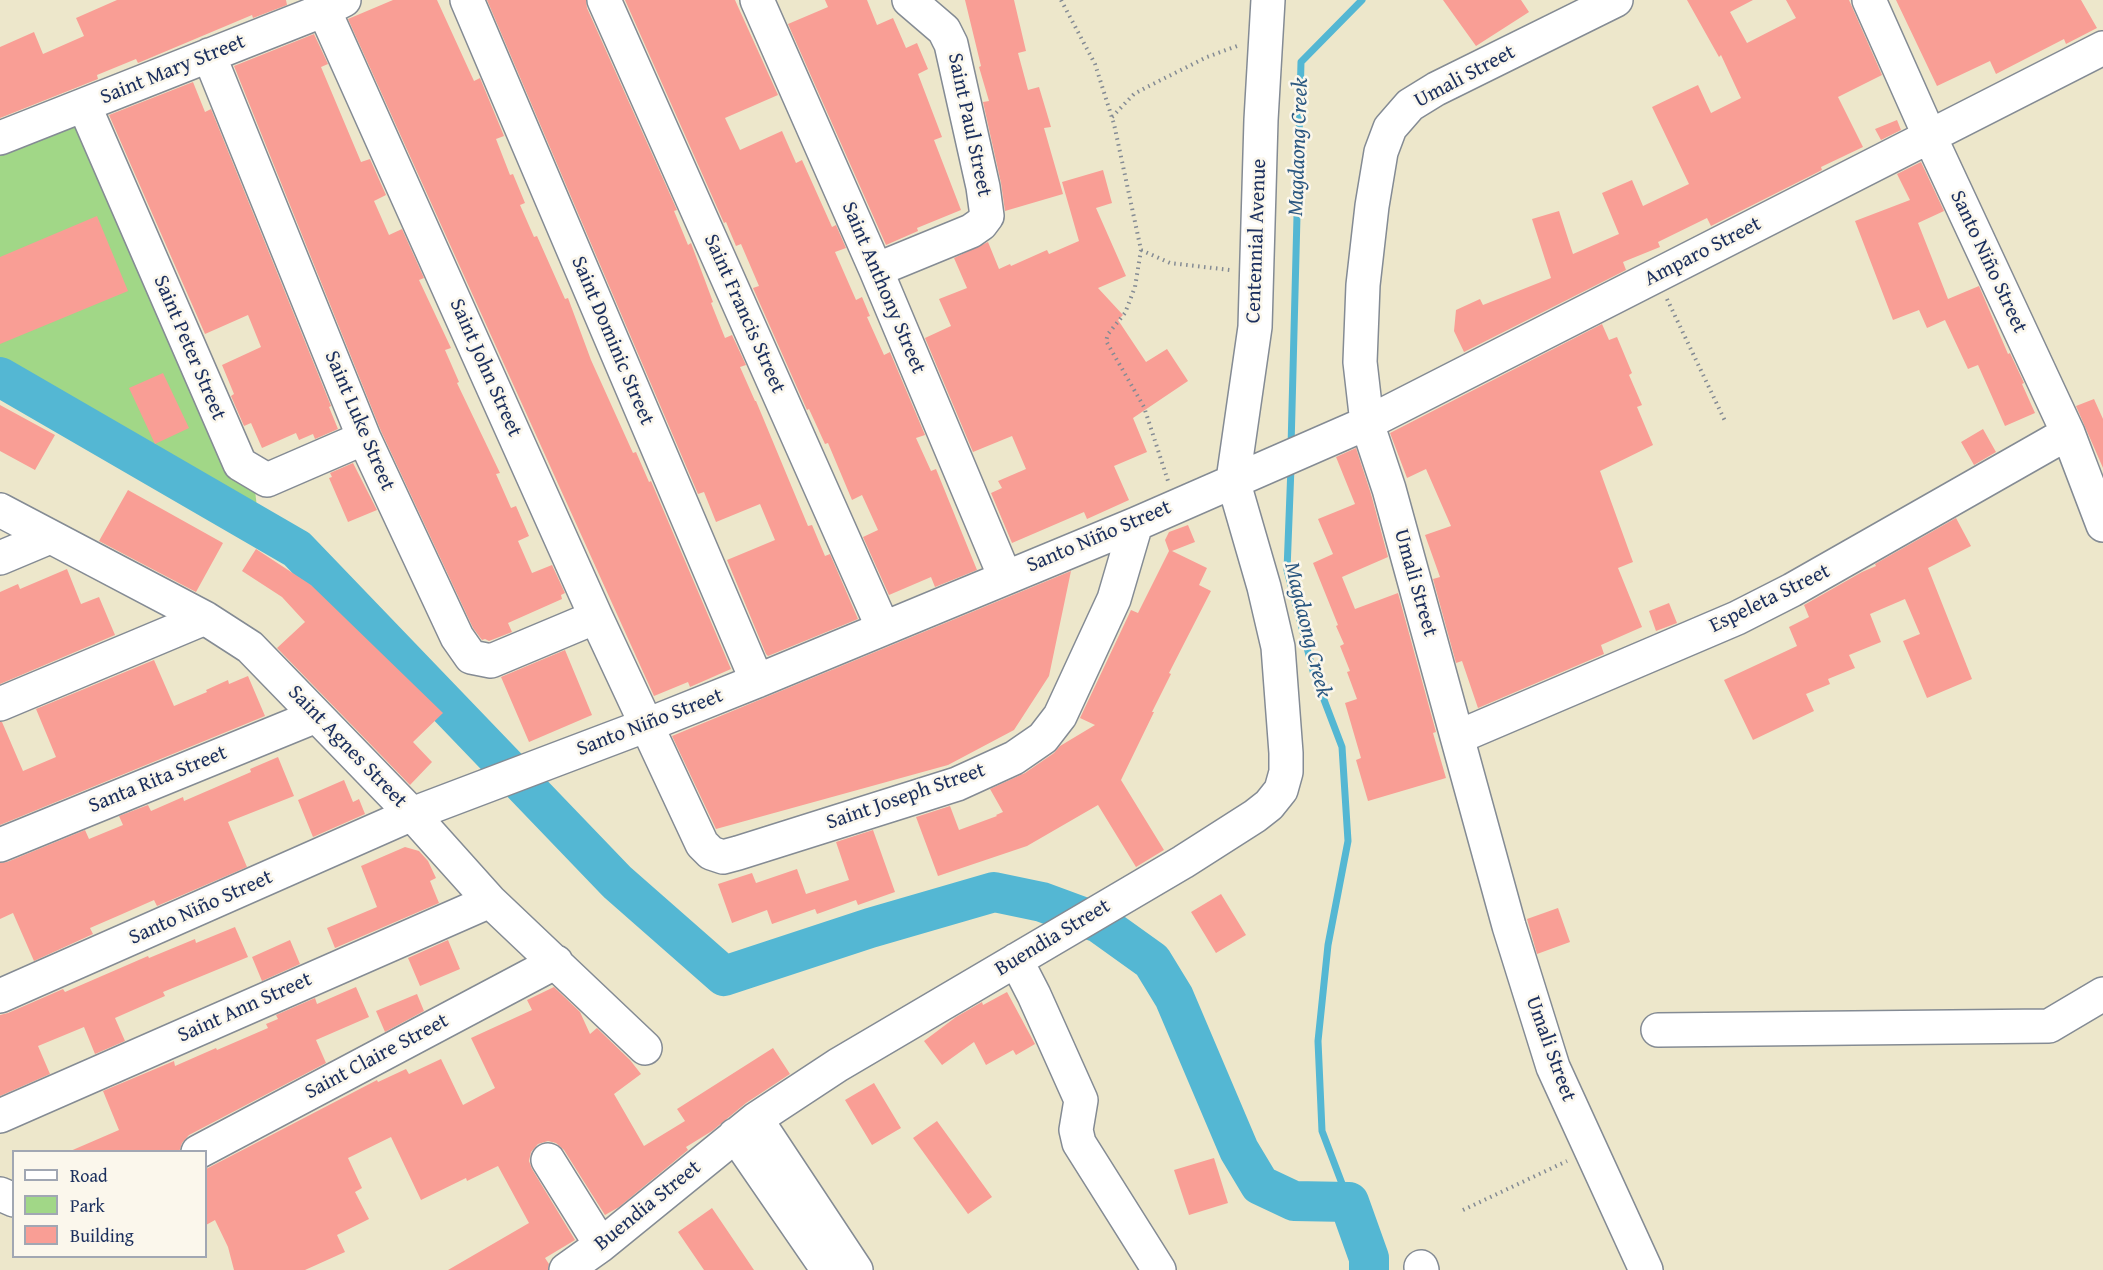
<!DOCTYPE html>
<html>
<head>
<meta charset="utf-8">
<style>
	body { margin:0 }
	#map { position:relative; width:2103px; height:1270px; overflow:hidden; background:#ede7cb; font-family:"Gentium Book Plus",serif }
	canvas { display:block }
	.legend { position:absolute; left:12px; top:1150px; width:195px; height:108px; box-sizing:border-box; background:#fbf7ec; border:2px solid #a1a7b3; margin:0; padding:8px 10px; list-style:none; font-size:18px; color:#1b2f5e }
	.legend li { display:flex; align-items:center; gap:12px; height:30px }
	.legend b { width:30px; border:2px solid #a1a7b3 }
</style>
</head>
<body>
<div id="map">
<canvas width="2103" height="1270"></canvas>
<ul class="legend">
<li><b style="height:8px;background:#fff"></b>Road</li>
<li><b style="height:16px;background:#a1d787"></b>Park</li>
<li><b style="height:16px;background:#f99e95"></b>Building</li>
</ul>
</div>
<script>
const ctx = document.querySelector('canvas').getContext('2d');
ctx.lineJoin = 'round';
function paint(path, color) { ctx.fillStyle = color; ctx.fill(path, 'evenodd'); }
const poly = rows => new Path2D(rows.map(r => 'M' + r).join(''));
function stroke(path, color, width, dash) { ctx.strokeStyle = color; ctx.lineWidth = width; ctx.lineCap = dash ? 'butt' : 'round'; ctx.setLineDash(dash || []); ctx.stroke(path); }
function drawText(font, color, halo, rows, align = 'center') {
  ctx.font = font + ' "Gentium Book Plus",serif'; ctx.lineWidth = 5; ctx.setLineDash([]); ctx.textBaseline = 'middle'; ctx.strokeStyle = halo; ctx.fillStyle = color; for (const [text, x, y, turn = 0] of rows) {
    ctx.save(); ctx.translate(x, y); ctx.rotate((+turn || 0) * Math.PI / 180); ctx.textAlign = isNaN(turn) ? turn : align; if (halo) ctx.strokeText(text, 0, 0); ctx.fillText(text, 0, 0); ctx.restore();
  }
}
const green = poly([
	[75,122,255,490,258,517,13,373,0,360,0,153]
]);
const stream = poly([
	[1291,447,1301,62,1362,0],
	[1291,467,1287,570,1313,671,1342,747,1348,841,1328,945,1318,1041,1322,1131,1349,1202]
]);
const river = poly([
	[0,377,297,549,617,882,724,976,870,928,994,892,1042,902,1099,923,1152,961,1174,997,1239,1150,1260,1185,1294,1201,1349,1202,1369,1258,1369,1270]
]);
const building = poly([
	[117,0,286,0,287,5,253,18,252,15,138,63,136,59,97,75,98,79,0,118,0,47,34,32,43,54,84,36,76,18],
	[393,0,437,0,474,81,480,78,504,136,496,139,510,175,513,174,525,203,520,205,534,237,537,236,565,299,568,298,591,360,633,453,636,452,649,482,651,481,731,669,690,687,688,682,654,696,348,19],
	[487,0,586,0,587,8,677,210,674,211,688,245,691,243,713,302,711,303,725,338,732,335,746,365,740,367,755,401,756,401,808,526,812,525,825,556,830,554,858,619,768,656,766,654,727,560,775,540,760,504,716,522,704,492,698,494],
	[625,0,735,0,778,95,725,118,740,150,782,131,796,163,802,160,832,227,836,225,846,248,835,252,856,300,862,297,870,316,867,317,884,355,890,352,925,435,916,438,931,471,936,469,977,570,935,587,931,577,889,595,863,537,878,530,862,495,852,500,828,443,825,444,809,409,807,410,753,288,759,286,741,244,736,246,726,222,724,223],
	[825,0,867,0,877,25,893,18,906,48,917,43,928,69,918,74,942,137,934,140,961,210,917,228,918,231,886,245,788,24,828,7],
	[965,0,1014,0,1026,51,1018,53,1028,90,1039,87,1051,127,1044,128,1063,194,1005,211,1001,183,983,102,989,101,979,67,981,66],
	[1443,0,1521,0,1529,12,1476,46],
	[1687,0,1753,0,1730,12,1747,43,1796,18,1786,0,1849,0,1882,75,1838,97,1863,147,1821,167,1822,170,1711,226,1707,218,1658,242,1660,247,1623,262,1626,270,1464,352,1454,331,1456,310,1480,299,1483,305,1551,278,1532,219,1559,211,1573,254,1619,234,1602,193,1632,180,1643,206,1689,184,1652,107,1698,85,1711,113,1741,98,1721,55,1719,57],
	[1896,0,2081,0,2097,28,2066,44,2064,39,1996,74,1990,61,1937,86],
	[314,34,328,64,321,67,361,162,370,159,386,195,374,201,389,235,402,229,424,278,419,280,451,348,445,350,459,382,457,383,500,473,496,474,511,508,516,506,529,536,518,541,532,573,552,565,565,593,561,595,562,599,508,623,512,632,489,641,485,639,482,640,473,628,381,431,234,66],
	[193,82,205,112,211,109,331,406,329,407,338,429,315,439,313,434,299,440,296,433,262,448,251,423,244,426,231,396,234,394,222,365,261,347,248,315,205,334,109,115],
	[1897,120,1901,130,1881,140,1875,129],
	[1921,162,1944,211,1918,223,1948,299,1979,286,2008,354,2010,353,2024,383,2022,384,2035,413,2005,426,1978,365,1968,369,1945,320,1927,328,1919,310,1893,320,1855,221,1910,200,1897,174],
	[1103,170,1112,203,1096,208,1126,276,1098,288,1123,315,1118,320,1146,362,1167,349,1188,381,1133,418,1147,452,1114,466,1129,500,1087,519,1084,512,1012,543,991,493,1002,488,998,481,1026,469,1012,436,973,452,925,338,951,326,939,299,967,288,954,258,988,242,999,269,1010,264,1011,266,1047,250,1049,254,1079,241,1062,182],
	[97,216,128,291,0,344,0,257],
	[1602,324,1609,340,1617,337,1632,373,1629,375,1642,405,1637,407,1653,445,1600,471,1633,562,1618,568,1642,627,1601,645,1604,654,1478,708,1462,661,1456,663,1433,579,1440,577,1425,535,1451,526,1426,469,1407,478,1390,433],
	[163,373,189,428,155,444,129,388],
	[2094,399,2103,419,2103,468,2076,406],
	[0,405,55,435,35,470,0,451],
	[1983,429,1996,452,1974,465,1961,442],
	[1356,448,1371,494,1388,557,1342,577,1355,609,1398,593,1436,732,1433,733,1446,778,1368,801,1356,760,1361,758,1345,703,1357,699,1347,672,1350,671,1340,646,1344,644,1336,626,1338,625,1313,563,1333,554,1318,519,1355,504,1336,457],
	[353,463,377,510,348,522,329,478,332,477,330,473],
	[128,490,223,543,196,592,99,541],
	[1956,518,1971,546,1928,568,1972,679,1927,698,1903,641,1920,634,1905,599,1870,614,1881,642,1849,655,1855,668,1828,679,1830,684,1806,694,1814,711,1753,740,1724,680,1797,646,1789,627,1809,617,1804,605,1862,572,1876,566,1875,564],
	[1188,525,1195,542,1172,551,1207,568,1199,585,1211,591,1169,673,1171,674,1152,712,1154,712,1121,780,1164,850,1136,867,1098,805,1027,846,938,876,916,817,950,806,959,830,997,816,996,815,1003,812,990,789,1025,773,1054,753,1060,746,1095,725,1080,718,1131,610,1138,613,1169,551,1165,540,1169,532],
	[256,549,311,585,443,713,413,742,432,762,410,785,277,648,305,622,282,597,242,571],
	[67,569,81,604,99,597,115,635,0,684,0,592,18,584,20,589],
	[1071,571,1049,676,1014,730,948,765,716,829,672,736],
	[1669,603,1677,623,1656,631,1649,611],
	[565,650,592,715,529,742,501,677],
	[154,660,174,706,207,692,206,690,228,680,229,684,248,676,265,716,0,825,0,722,2,722,23,771,56,757,36,709],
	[278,757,294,796,228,822,247,867,157,906,154,900,120,915,90,928,93,934,34,961,13,913,0,919,0,863,7,862,85,830,89,839,123,825,119,816,148,805,151,811,183,797,184,801,251,772,250,769],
	[344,780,353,802,359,799,365,814,313,837,298,800],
	[873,830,895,892,858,905,856,900,817,914,815,909,772,924,767,910,732,923,718,884,752,873,756,883,797,869,806,894,849,880,836,842],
	[405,847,419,851,428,861,436,878,430,881,439,903,335,948,327,928,377,907,361,866],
	[1221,894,1246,935,1216,953,1191,912],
	[1558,908,1570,942,1537,954,1527,919],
	[235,927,248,957,163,992,165,996,115,1018,125,1041,95,1054,84,1027,38,1046,50,1074,0,1096,0,1015,8,1013,63,989,65,992,148,956,149,958,195,939,196,943],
	[290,940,300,964,262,981,252,957],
	[448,940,460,969,420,986,408,958],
	[356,987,369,1017,316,1040,326,1063,189,1135,182,1143,179,1152,68,1152,119,1130,103,1091,174,1061,175,1066,216,1048,217,1050,268,1028,266,1024,278,1019,276,1015,315,998,317,1004],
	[554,987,580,1012,590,1034,597,1028,630,1060,641,1074,614,1094,644,1146,685,1121,677,1109,773,1048,790,1074,746,1103,712,1131,686,1147,688,1150,619,1207,605,1215,564,1150,556,1143,548,1141,538,1144,531,1152,529,1161,532,1169,575,1240,545,1258,549,1264,548,1270,448,1270,529,1223,498,1166,467,1181,466,1178,421,1200,391,1137,348,1158,362,1188,355,1192,369,1219,337,1235,345,1252,305,1270,234,1270,228,1247,215,1220,206,1225,206,1169,377,1080,378,1082,406,1069,409,1074,441,1059,463,1105,495,1088,471,1038,532,1010,527,1000],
	[1007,992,1035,1044,1016,1055,1013,1050,986,1065,974,1042,942,1065,924,1041,956,1017,982,1002,983,1005],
	[417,994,424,1011,385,1032,376,1011],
	[874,1083,901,1128,872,1145,845,1100],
	[937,1121,992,1197,968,1214,913,1138],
	[1214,1158,1228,1203,1189,1215,1174,1170],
	[712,1208,754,1270,704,1270,678,1232]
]);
const path = poly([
	[1061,0,1095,64,1114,124,1141,250,1135,287,1125,313,1108,334,1106,341,1144,407,1168,481],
	[1112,117,1134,94,1145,88,1207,57,1237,46],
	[1141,250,1170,263,1230,270],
	[1667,299,1725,421],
	[1463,1210,1567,1161]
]);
const minor = poly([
	[467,0,757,681],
	[604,0,883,628],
	[757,0,876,270,1005,577],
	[1616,0,1436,89,1410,105,1390,128,1381,152,1372,206,1363,285,1360,362,1367,423,1389,489,1509,926,1553,1067,1646,1270],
	[1869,0,1930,137,2068,433,2103,525],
	[324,10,596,617,702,844,711,853,723,857,738,853,957,784,1014,758,1043,738,1060,716,1114,599,1136,524],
	[209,55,364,438,457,637,471,657,491,661,596,617],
	[84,105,240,464,267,480,364,438],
	[0,138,324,10,344,0],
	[876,270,971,231,981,224,987,216,983,187,951,44,944,30,909,0],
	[0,510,205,618,250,647,412,814,490,901,645,1048],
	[0,558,50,537],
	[0,704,205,618],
	[1458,737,1737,618,1792,590,2068,433],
	[0,845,316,716],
	[1016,960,1034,995,1081,1100,1076,1130,1079,1143,1159,1270],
	[0,996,412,814,647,725,757,681,1136,524,1367,423,2103,48],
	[1658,1030,2049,1026,2103,994],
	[0,1116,490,901],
	[756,1119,856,1270],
	[735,1135,828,1270],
	[198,1152,556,962],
	[548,1160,601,1245],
	[0,1194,14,1200],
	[1421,1267,1422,1270],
	[566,1270,601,1245,756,1119,838,1065,1183,862,1255,816,1269,805,1281,790,1286,772,1286,753,1278,647,1264,587,1233,480,1255,327,1261,120,1268,0]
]);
const streetNames = [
	["Saint Mary Street",173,70,-22],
	["Umali Street",1465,77,-28],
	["Saint Paul Street",969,125,78],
	["Centennial Avenue",1257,241,-88],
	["Amparo Street",1703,252,-27],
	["Santo Niño Street",1988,262,65],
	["Saint Anthony Street",883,288,67],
	["Saint Francis Street",744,314,66],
	["Saint Dominic Street",612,341,67],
	["Saint Peter Street",189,348,67],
	["Saint John Street",485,368,66],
	["Saint Luke Street",359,421,67],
	["Santo Niño Street",1099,537,-23],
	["Umali Street",1415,583,74],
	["Espeleta Street",1770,599,-26],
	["Santo Niño Street",650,723,-21],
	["Saint Agnes Street",347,747,46],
	["Santa Rita Street",158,780,-22],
	["Saint Joseph Street",906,797,-19],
	["Santo Niño Street",201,908,-24],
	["Buendia Street",1053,938,-31],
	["Saint Ann Street",245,1008,-24],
	["Umali Street",1550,1049,70],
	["Saint Claire Street",377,1057,-28],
	["Buendia Street",648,1206,-39]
];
const waterNames = [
	["Magdaong Creek",1299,147,-88],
	["Magdaong Creek",1307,630,76]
];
paint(green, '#a1d787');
stroke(stream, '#54b7d3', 7);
stroke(river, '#54b7d3', 40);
paint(building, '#f99e95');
stroke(minor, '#848b94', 36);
stroke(path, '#848b94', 4, [1.5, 4.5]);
stroke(minor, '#fff', 33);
drawText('21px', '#1b2f5e', '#fbf7ec', streetNames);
drawText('italic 22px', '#2c5881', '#fbf7ec', waterNames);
</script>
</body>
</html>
